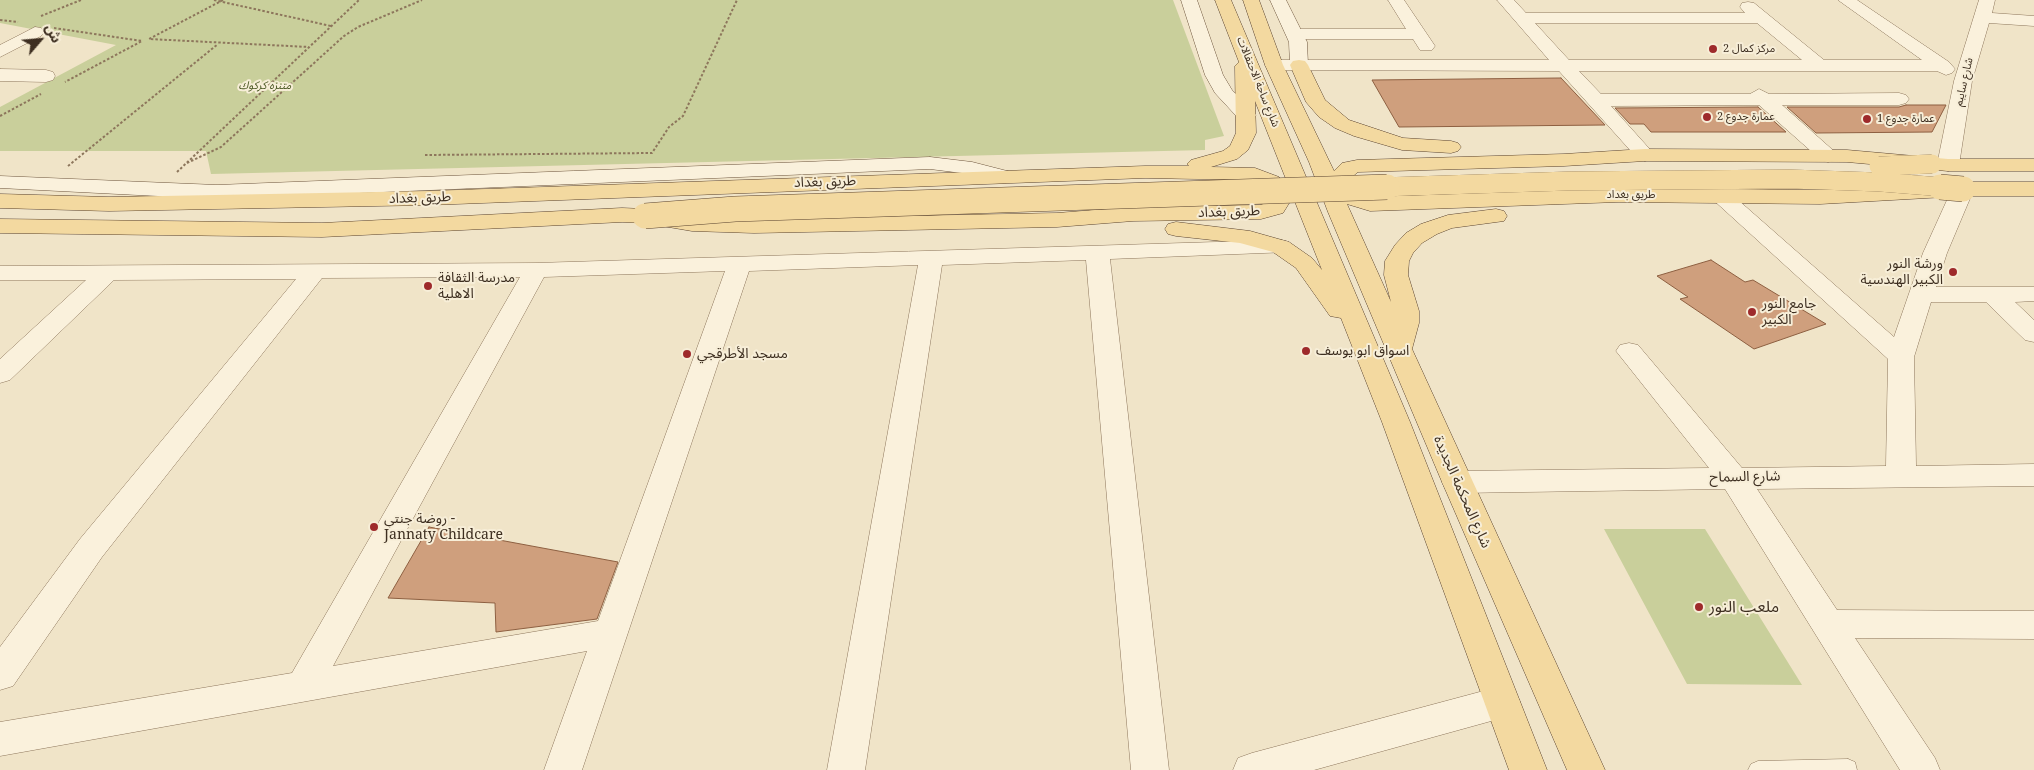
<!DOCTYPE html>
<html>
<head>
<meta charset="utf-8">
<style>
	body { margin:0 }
	#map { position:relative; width:2034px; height:770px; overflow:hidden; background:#f0e4c8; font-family:"Noto Serif","Noto Sans Arabic",serif }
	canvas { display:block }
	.north { position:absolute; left:15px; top:15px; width:50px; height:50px; -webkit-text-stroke:4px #f7eed8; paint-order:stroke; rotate:63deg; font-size:14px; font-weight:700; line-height:20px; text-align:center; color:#3d2e20 }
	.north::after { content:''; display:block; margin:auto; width:18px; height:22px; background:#3d2e20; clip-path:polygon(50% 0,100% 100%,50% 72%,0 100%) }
</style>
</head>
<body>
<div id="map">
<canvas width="2034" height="770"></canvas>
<div class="north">ش</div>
</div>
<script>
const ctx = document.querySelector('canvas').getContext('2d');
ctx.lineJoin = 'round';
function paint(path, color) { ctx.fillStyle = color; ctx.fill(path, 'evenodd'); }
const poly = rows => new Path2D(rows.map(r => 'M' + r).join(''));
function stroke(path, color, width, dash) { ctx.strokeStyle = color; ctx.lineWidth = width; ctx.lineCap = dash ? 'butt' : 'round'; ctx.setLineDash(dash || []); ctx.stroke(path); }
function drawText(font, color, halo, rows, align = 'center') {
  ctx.font = font + ' "Noto Serif","Noto Sans Arabic",serif'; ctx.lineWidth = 4; ctx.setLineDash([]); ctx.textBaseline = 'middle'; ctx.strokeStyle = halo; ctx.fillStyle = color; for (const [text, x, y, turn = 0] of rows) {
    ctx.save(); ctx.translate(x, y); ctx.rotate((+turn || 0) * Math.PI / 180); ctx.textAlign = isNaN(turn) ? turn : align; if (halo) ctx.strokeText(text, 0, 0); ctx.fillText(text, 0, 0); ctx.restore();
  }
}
const green = poly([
	[0,0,1173,0,1224,136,1205,140,1205,150,211,174,206,151,0,151,0,107,116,45,0,23],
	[1604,529,1705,529,1802,685,1687,684]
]);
const building = poly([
	[1561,78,1605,125,1399,127,1372,80,1561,78],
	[1906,105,1946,105,1932,132,1816,133,1787,107,1899,107,1906,105],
	[1758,107,1786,132,1651,132,1644,124,1630,124,1615,108,1758,107],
	[1711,260,1745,282,1753,280,1826,324,1754,349,1680,299,1688,297,1657,276,1711,260],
	[429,527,618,562,597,619,496,632,495,603,388,598,429,527]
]);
const path = poly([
	[214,0,331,26],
	[223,0,149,39,309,47],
	[41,16,81,0],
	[0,20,18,22],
	[54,28,142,41,65,82],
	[0,116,41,94],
	[425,155,652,153,669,127,683,116,737,0],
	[187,163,221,147,344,36,358,27,422,0],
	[68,166,218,44],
	[177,172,359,0]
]);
const lane = poly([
	[1848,759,1855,762,1857,770,1748,770,1751,764,1758,761,1848,759]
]);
const street = poly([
	[1388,0,1404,0,1435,46,1432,50,1420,50,1413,39,1295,39,1289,38,1286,34,1289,30,1295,29,1406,29,1388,0],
	[1497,0,1514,0,1526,13,1745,13,1740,7,1742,3,1748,2,1754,3,1824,60,1922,60,1838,0,1857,0,1949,62,1955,69,1952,73,1946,75,1937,71,1579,71,1601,94,1750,94,1759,89,1769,94,1899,93,1906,95,1909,99,1906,103,1899,105,1782,105,1835,152,1838,156,1835,160,1828,162,1821,160,1759,105,1611,106,1655,155,1652,159,1645,161,1638,159,1559,71,1274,70,1268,69,1265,65,1268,61,1274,60,1549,60,1497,0],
	[1535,23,1757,23,1802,60,1569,60,1535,23],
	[1979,0,1995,0,1992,13,2034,16,2034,26,1989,23,1972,81,1959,165,1955,169,1948,171,1941,169,1937,165,1954,81,1979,0],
	[35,27,41,28,44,32,41,36,0,57,0,45,35,27],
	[0,69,46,70,53,72,55,76,53,80,46,82,0,81,0,69],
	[1963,182,1971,184,1974,189,1947,253,1936,287,2034,287,2034,301,2015,302,2034,320,2034,342,2025,340,1986,302,1931,302,1914,357,1916,466,2034,464,2034,486,1757,489,1837,610,2034,611,2034,639,1855,638,1935,758,1940,770,1900,770,1725,489,1457,493,1446,490,1442,482,1446,474,1457,471,1709,468,1616,351,1620,345,1629,343,1638,345,1742,468,1886,466,1888,359,1710,197,1713,192,1721,190,1729,192,1894,337,1923,253,1952,189,1955,184,1963,182],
	[1281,240,1289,242,1293,247,1289,252,1110,259,1169,770,1131,770,1086,260,942,265,865,770,827,770,918,265,749,271,582,770,544,770,587,651,0,756,0,722,292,673,520,277,322,278,102,557,13,686,0,690,0,647,80,539,296,279,114,280,10,380,0,383,0,359,86,280,0,280,0,266,536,263,1281,240],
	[725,271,598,621,333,666,544,277,725,271],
	[1502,686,1515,691,1520,702,1515,713,1502,718,1314,770,1233,770,1238,758,1252,753,1502,686]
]);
const secondary = poly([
	[1181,0,1197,0,1223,75,1232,90,1256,115,1253,119,1239,119,1215,93,1205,75,1181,0],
	[1270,0,1286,0,1307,42,1308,65,1305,69,1299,70,1293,69,1290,65,1289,42,1270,0],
	[930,157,972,162,1011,172,1014,177,1011,182,1003,183,970,174,930,169,217,199,0,188,0,176,217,185,930,157]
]);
const primary = poly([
	[1215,0,1231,0,1410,422,1547,770,1509,770,1382,422,1341,318,1330,316,1296,268,1273,252,1240,243,1176,236,1168,234,1165,229,1168,224,1176,222,1250,231,1289,242,1312,258,1322,270,1255,101,1256,133,1248,150,1237,159,1211,167,1255,168,1279,177,1291,200,1283,213,1261,219,1133,221,1057,227,754,233,692,231,645,223,622,222,322,237,0,233,0,219,322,223,622,208,645,209,692,217,754,219,1057,213,1133,207,1260,205,1267,203,1269,200,1262,186,1251,180,1145,178,429,205,109,211,0,208,0,194,109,197,429,191,1145,166,1189,166,1187,164,1191,160,1223,151,1230,146,1236,133,1235,66,1239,62,1215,0],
	[1243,0,1259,0,1283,65,1334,171,1342,163,1357,160,1564,154,1645,149,1847,150,1948,159,2034,159,2034,171,1948,171,1847,162,1645,161,1564,166,1358,172,1353,176,1357,193,1371,197,1618,188,1820,190,1963,182,2034,182,2034,196,1963,196,1820,204,1618,202,1370,211,1347,204,1391,302,1384,275,1385,261,1395,245,1406,233,1421,224,1448,215,1496,209,1504,211,1507,216,1504,221,1452,228,1437,234,1422,243,1413,253,1409,261,1408,275,1419,311,1419,323,1412,349,1605,770,1567,770,1442,482,1328,212,1309,162,1265,65,1243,0],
	[1299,60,1305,61,1308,65,1325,100,1349,120,1403,138,1451,141,1458,143,1461,147,1458,151,1451,153,1402,150,1354,136,1335,128,1319,117,1306,102,1290,65,1293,61,1299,60]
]);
const primaryBridgeFar1 = poly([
	[1879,166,1932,164],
	[1350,188,1569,181,1790,179,1879,182,1955,188]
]);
const primaryBridge = poly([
	[1940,187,1963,189],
	[645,216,735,209,1387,187]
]);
const markers = [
	[1713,49,5,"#9e2a2b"],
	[1707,117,5,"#9e2a2b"],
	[1867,119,5,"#9e2a2b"],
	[1953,272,5,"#9e2a2b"],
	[428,286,5,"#9e2a2b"],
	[1752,312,5,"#9e2a2b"],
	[1306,351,5,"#9e2a2b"],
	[687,354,5,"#9e2a2b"],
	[374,527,5,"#9e2a2b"],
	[1699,607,5,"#9e2a2b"]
];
const farPoinames = [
	["مركز كمال 2",1723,49],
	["عمارة جدوع 2",1717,117],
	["عمارة جدوع 1",1877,119]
];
const farStreetnames = [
	["شارع ساحة الاحتفالات",1258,82,68],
	["شارع سايبم",1964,82,-77],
	["طريق بغداد",1631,195]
];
const farParknames = [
	["متنزه كركوك",265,86]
];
const streetNames = [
	["طريق بغداد",825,182,-2],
	["طريق بغداد",420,198,-2],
	["طريق بغداد",1229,212,-2],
	["شارع السماح",1745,477,-1],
	["شارع المحكمة الجديدة",1462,492,66]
];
const poiNames = [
	["ورشة النور",1943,264,"right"],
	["الكبير الهندسية",1943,280,"right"],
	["مدرسة الثقافة",438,278],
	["الاهلية",438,294],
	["جامع النور",1762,304],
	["الكبير",1762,320],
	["اسواق ابو يوسف",1316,351],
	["مسجد الأطرقجي",697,354],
	["روضة جنتي -",384,519],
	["Jannaty Childcare",384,535]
];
const nearPoinames = [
	["ملعب النور",1709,607]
];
paint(green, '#c9cf9b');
paint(building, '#cf9f7d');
stroke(building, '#8d5f41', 1);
stroke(lane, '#8d765c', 1);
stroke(street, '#8d765c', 1);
stroke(secondary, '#6f573f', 1);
stroke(primary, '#5b4430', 1);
stroke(path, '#8d765c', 2, [2.5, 2]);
paint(lane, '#faf1dc');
paint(street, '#faf1dc');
paint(secondary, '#faf1dc');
paint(primary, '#f3d9a0');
stroke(primaryBridgeFar1, '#5b4430', 19, []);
stroke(primaryBridge, '#5b4430', 26, []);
stroke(primaryBridgeFar1, '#f3d9a0', 19);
stroke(primaryBridge, '#f3d9a0', 25);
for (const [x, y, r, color] of markers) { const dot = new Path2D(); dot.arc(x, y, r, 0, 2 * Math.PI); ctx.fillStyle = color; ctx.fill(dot); stroke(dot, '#f7eed8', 2); }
drawText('11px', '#3d2e20', '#f7eed8', farPoinames, 'left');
drawText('11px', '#3d2e20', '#f7eed8', farStreetnames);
drawText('italic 11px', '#4d5a26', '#f7eed8', farParknames);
drawText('14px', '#3d2e20', '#f7eed8', streetNames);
drawText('14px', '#3d2e20', '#f7eed8', poiNames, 'left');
drawText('16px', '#3d2e20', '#f7eed8', nearPoinames, 'left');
</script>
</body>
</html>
